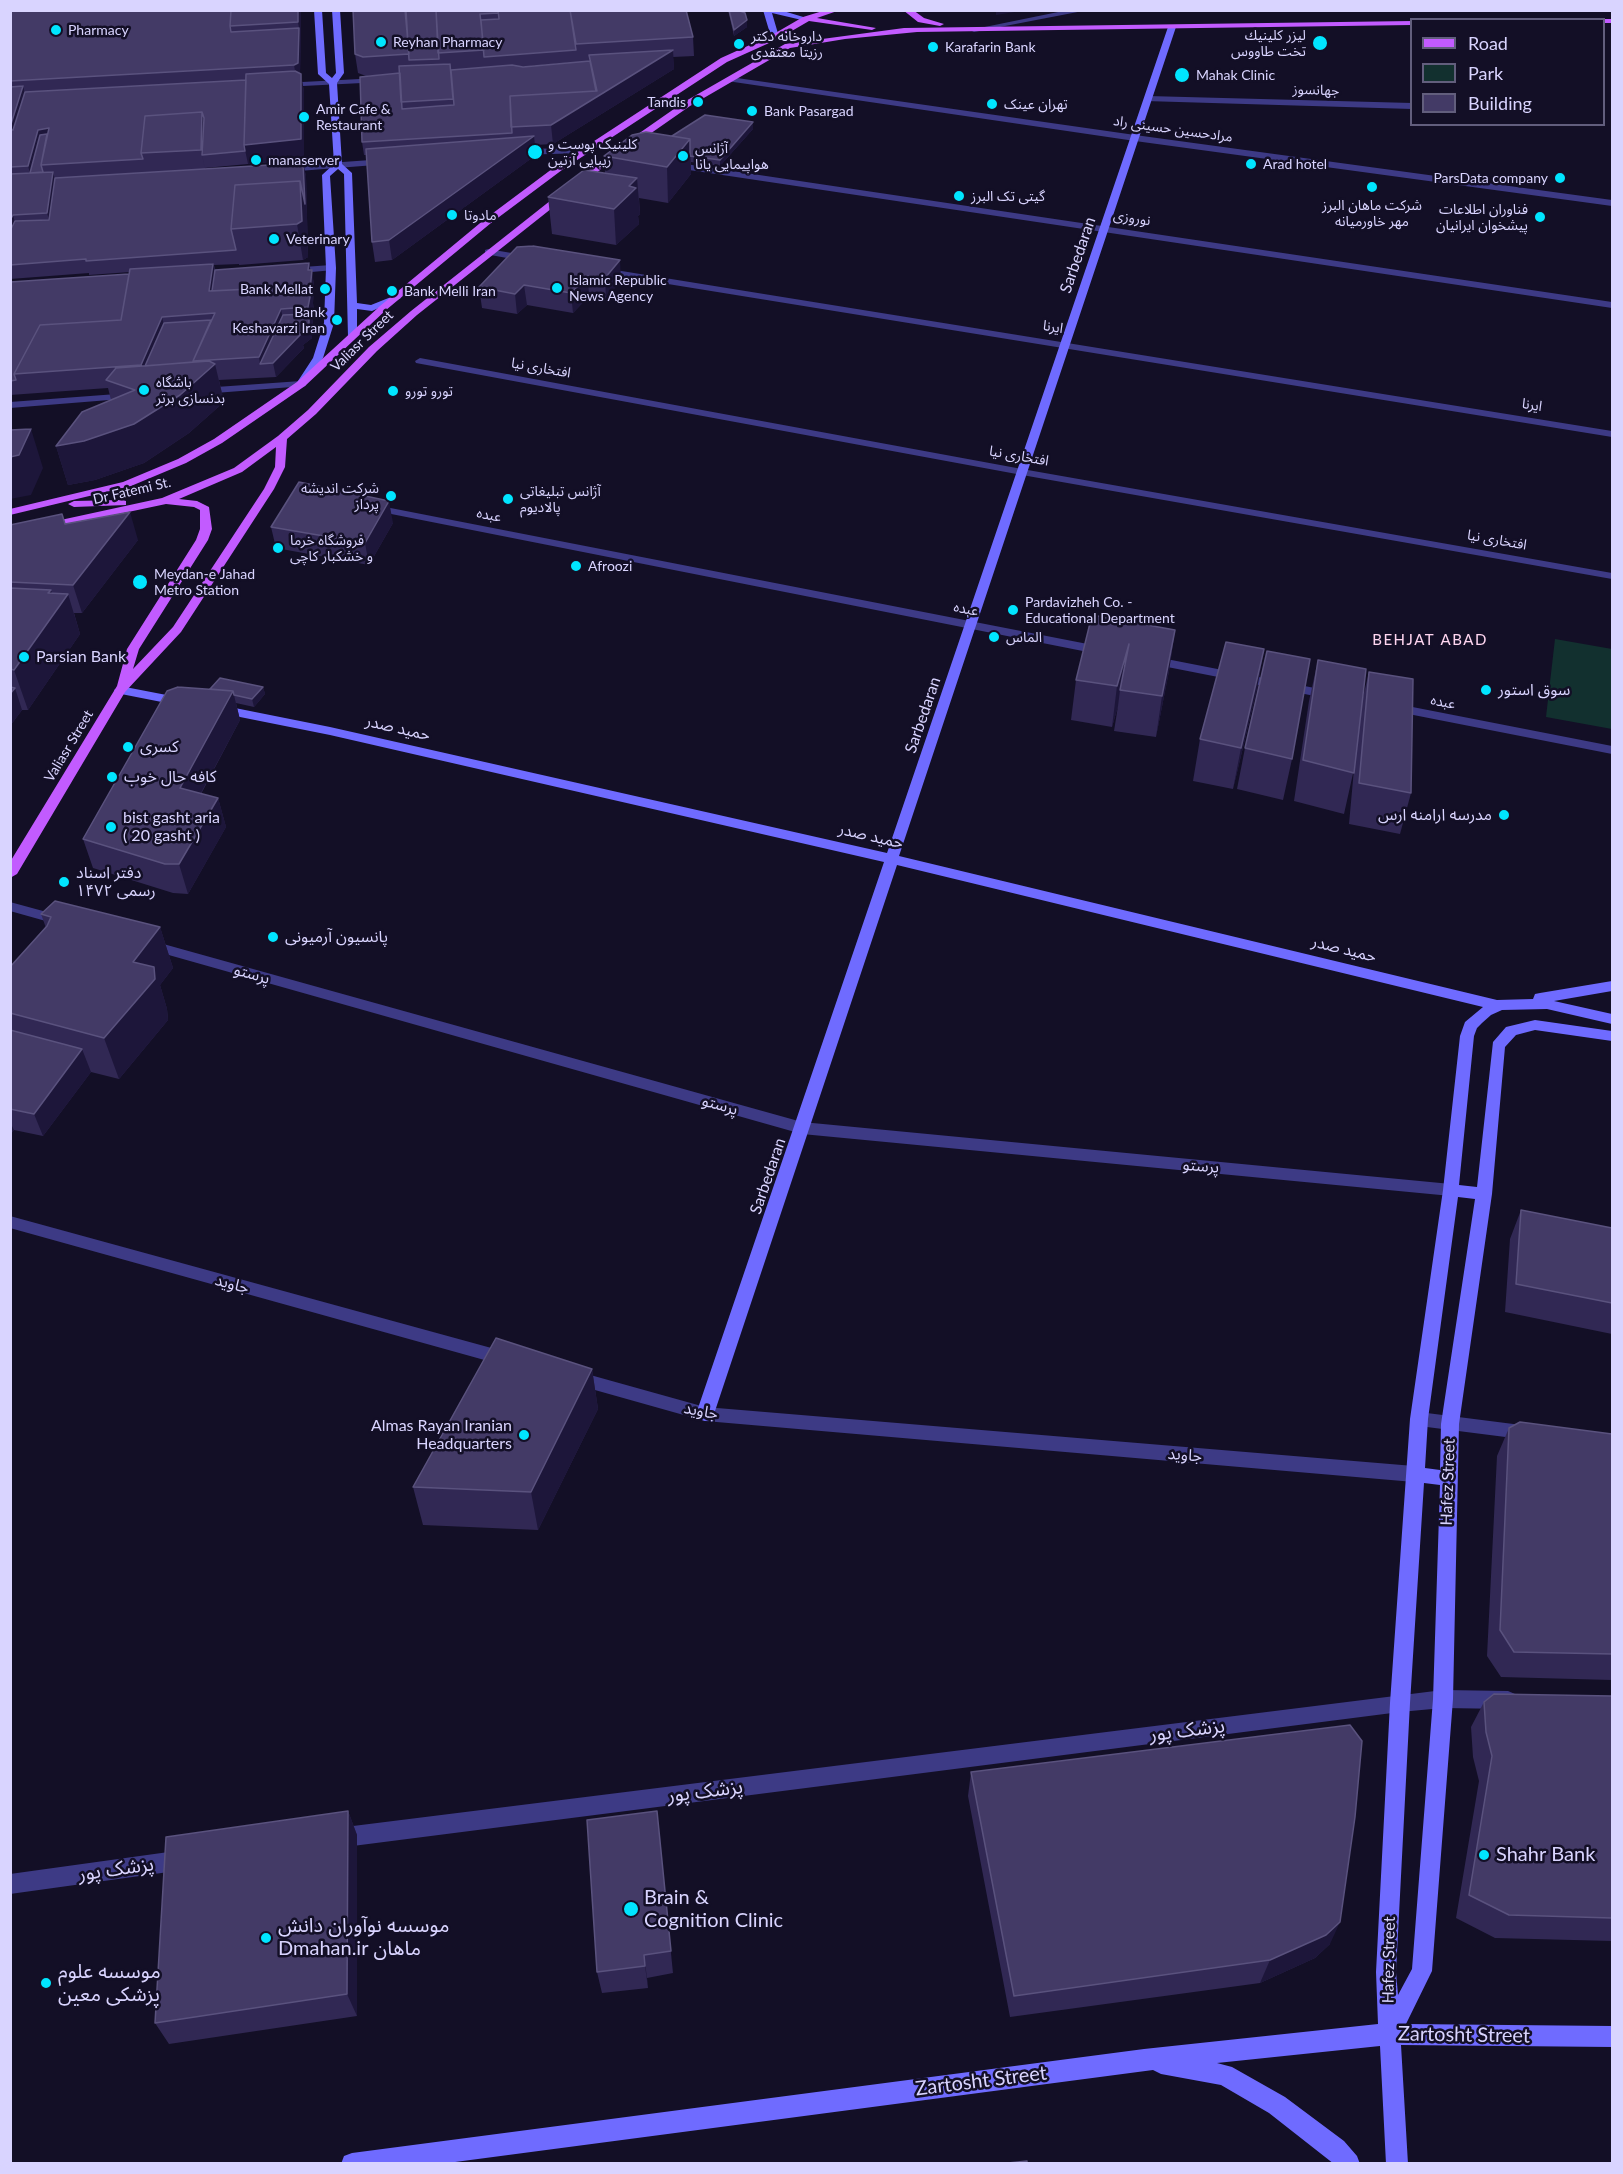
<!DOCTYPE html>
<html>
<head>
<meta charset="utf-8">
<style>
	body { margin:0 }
	#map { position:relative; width:1623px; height:2174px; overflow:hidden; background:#130f26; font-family:Lato,sans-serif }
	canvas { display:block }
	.frame { position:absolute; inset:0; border:12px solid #d9d4ff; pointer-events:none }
	.legend { position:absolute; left:1410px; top:18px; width:195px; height:108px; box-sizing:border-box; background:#130f26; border:2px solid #625e7d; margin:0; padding:8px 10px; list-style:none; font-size:18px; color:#d9d4ff }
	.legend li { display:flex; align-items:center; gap:12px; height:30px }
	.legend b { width:30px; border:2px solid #625e7d }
</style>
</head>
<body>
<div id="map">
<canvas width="1623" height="2174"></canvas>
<div class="frame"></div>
<ul class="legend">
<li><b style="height:8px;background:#c25bff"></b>Road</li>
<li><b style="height:16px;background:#12302f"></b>Park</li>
<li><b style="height:16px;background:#433a66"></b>Building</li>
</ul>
</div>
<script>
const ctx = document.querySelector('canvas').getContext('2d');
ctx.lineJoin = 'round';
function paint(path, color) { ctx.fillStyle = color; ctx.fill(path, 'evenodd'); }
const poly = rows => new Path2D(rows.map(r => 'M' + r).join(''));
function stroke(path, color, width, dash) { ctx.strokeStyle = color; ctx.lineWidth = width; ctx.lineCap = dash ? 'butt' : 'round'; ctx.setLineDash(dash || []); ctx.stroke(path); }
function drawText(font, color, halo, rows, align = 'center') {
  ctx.font = font + ' Lato,"Noto Sans Arabic",sans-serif'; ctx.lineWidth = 5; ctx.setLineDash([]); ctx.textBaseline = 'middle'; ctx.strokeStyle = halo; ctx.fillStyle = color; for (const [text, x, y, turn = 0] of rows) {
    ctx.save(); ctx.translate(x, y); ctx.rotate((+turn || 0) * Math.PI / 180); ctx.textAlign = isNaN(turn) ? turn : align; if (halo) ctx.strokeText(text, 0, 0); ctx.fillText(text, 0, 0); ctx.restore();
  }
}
const green = poly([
	[1555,639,1612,649,1612,729,1546,717]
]);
const street = poly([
	[1068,10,1088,10,974,32,970,30,1068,10],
	[730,77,1135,135,1612,200,1612,206,1135,141,727,81,726,79,730,77],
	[379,78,383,80,382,82,283,87,279,85,283,83,379,78],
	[1148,96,1412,103,1412,109,1145,101,1145,97,1148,96],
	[588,148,588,152,585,153,516,155,512,152,516,149,588,148],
	[385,159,388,160,388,164,286,172,282,169,286,166,385,159],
	[672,162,1612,302,1612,308,669,167,669,163,672,162],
	[488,249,529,256,534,259,529,262,485,254,485,250,488,249],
	[331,265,336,268,334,270,289,274,284,271,289,268,331,265],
	[603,268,1612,431,1612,437,600,273,598,271,603,268],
	[420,358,1022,469,1612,573,1612,579,1022,475,416,363,415,361,420,358],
	[301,381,305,382,305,386,202,394,197,391,202,388,301,381],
	[130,393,134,394,134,398,10,408,10,402,130,393],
	[370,504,1103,647,1109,651,1103,655,366,509,364,507,370,504],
	[1151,656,1330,691,1336,695,1330,699,1147,663,1145,660,1151,656],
	[1392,703,1612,746,1612,754,1388,710,1386,707,1392,703],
	[10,902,65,917,67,920,60,925,10,911,10,902],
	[149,940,802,1122,1451,1184,1457,1186,1459,1190,1457,1194,1451,1196,802,1134,144,948,142,945,149,940],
	[10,1216,506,1352,512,1354,514,1359,512,1364,506,1366,10,1228,10,1216],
	[576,1371,705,1407,1414,1466,1420,1469,1423,1474,1420,1479,1414,1482,705,1421,570,1383,568,1378,570,1373,576,1371],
	[1419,1412,1529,1426,1535,1428,1538,1433,1535,1438,1529,1440,1419,1426,1413,1424,1410,1419,1413,1414,1419,1412],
	[1443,1690,1508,1691,1515,1694,1518,1700,1515,1706,1508,1709,1443,1708,1400,1712,337,1848,330,1845,327,1838,330,1831,337,1828,1443,1690],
	[183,1850,190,1853,193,1860,190,1867,183,1870,10,1894,10,1874,183,1850]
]);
const secondary = poly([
	[314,10,322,10,326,73,332,78,336,73,332,10,340,10,344,73,337,83,342,164,352,173,357,303,371,305,396,295,401,298,372,311,357,309,357,335,348,337,344,174,338,169,330,176,336,268,334,323,323,358,305,386,301,387,296,384,313,358,324,323,326,268,322,175,334,164,329,84,318,74,314,10],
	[763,10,780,10,810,19,806,21,772,13,779,37,775,39,771,37,763,10],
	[1172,25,1176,27,899,856,1497,1000,1533,999,1535,994,1540,993,1612,981,1612,991,1554,1001,1612,1014,1612,1024,1547,1009,1502,1010,1491,1015,1482,1023,1477,1028,1474,1036,1459,1185,1477,1187,1493,1042,1506,1027,1535,1020,1612,1031,1612,1041,1535,1030,1516,1035,1505,1047,1492,1194,1459,1424,1453,1699,1432,1971,1406,2024,1612,2026,1612,2047,1401,2045,1408,2164,1386,2164,1380,2046,1217,2063,1232,2067,1285,2097,1344,2141,1357,2156,1360,2164,1334,2164,1269,2113,1221,2085,1161,2074,1153,2070,440,2164,341,2164,344,2156,352,2153,1144,2049,1378,2024,1376,1972,1390,1703,1410,1419,1443,1190,1460,1036,1465,1022,1483,1007,897,865,714,1414,711,1419,705,1421,699,1419,696,1414,884,862,330,735,220,713,214,709,220,705,330,727,887,853,1168,27,1172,25],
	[1458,1197,1475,1199,1441,1424,1440,1470,1425,1468,1428,1419,1458,1197],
	[1424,1483,1440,1485,1433,1699,1412,1969,1398,1995,1396,1972,1410,1703,1424,1483],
	[120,686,182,698,188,702,182,706,116,693,114,690,120,686]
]);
const primary = poly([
	[826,10,840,10,817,18,876,28,872,30,809,21,778,39,727,62,562,170,491,223,386,310,305,386,222,443,186,463,131,486,10,515,10,509,123,482,178,459,214,439,297,382,380,306,485,219,556,166,721,58,772,35,803,17,826,10],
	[903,10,913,10,924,18,944,24,940,26,918,22,903,10],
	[1601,19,1612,19,1612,23,1604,23,1604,20,1601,19],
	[1412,21,1412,25,917,32,845,39,790,48,690,106,614,159,417,315,377,351,316,414,287,439,285,467,274,489,181,632,125,692,17,874,10,878,10,862,117,686,127,649,196,540,200,529,200,510,194,507,166,504,10,537,10,531,162,498,234,468,278,436,308,410,369,347,411,311,608,155,684,102,785,44,904,28,1412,21],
	[276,447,275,467,264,489,173,627,133,669,139,649,208,540,212,529,209,507,197,501,179,499,242,472,276,447],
	[122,500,126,501,126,505,74,507,68,504,74,501,122,500]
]);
const wall = poly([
	[301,10,300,73,301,74,304,92,304,159,248,164,205,168,205,169,303,163,306,176,308,257,303,260,239,265,239,264,214,265,215,270,309,263,314,284,313,303,314,312,312,327,312,338,303,345,304,348,276,377,219,380,224,402,189,433,144,463,95,480,68,485,56,446,111,400,108,388,10,395,10,282,129,274,130,272,89,275,89,273,10,279,10,11],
	[353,10,686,10,693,37,694,56,673,57,674,69,553,144,535,145,536,155,392,260,375,262,372,242,366,155,364,155,362,142,391,74,366,76,358,73,355,54],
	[577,62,523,67,519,67],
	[728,10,738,10,747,27,734,36],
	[753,129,720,166,691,162,691,174,668,203,639,198,640,214,638,216,639,224,616,245,552,234,548,197,605,173,604,156,672,136],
	[517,247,621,280,606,299,589,296,573,313,527,305,517,314,482,308,479,287],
	[393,523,369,565,276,548,271,527],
	[65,524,138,540,82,613,74,613,80,634,28,710,22,710,10,726,10,525],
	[1175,630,1169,671,1156,737,1114,731,1118,706,1112,727,1071,720,1076,680],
	[1264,649,1257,689,1233,789,1193,781,1200,739],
	[1318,660,1362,701,1369,672,1411,793,1400,834,1349,824,1354,769,1344,814,1294,801,1309,701],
	[263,687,265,694,254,707,236,703,240,720,201,794,218,798,226,827,188,894,173,893,93,868,83,839,210,689],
	[1245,748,1292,759,1283,800,1237,789],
	[41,914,160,927,173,968,160,985,167,1009,168,1020,119,1079,91,1072,43,1136,14,1130,10,1135,10,967,46,928],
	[1521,1210,1612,1228,1612,1334,1505,1312,1510,1239],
	[592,1369,598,1409,538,1530,423,1525,413,1487],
	[1509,1428,1612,1434,1612,1680,1501,1677,1487,1656,1497,1456],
	[1612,1696,1612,1941,1495,1938,1456,1918,1479,1781,1473,1757,1471,1727,1484,1702],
	[971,1772,1330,1944,1315,1958,1260,1983,1010,2017,968,1796],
	[348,1811,357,1835,357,2016,169,2044,155,2023],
	[657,1811,673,1973,647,1978,648,1988,602,1993,597,1972]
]);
const shadedWall = poly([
	[298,10,301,10,301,40,298,22],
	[996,10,1027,10,996,15],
	[747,20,747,27,734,36,734,30],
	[299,28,301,40,300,76,296,77,294,65],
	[673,50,674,69,553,144,551,125],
	[301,74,304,92,304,159,248,164,244,145],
	[23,86,28,105,16,143,11,124],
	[202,112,206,131,202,155,205,169,201,150],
	[753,122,753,129,720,166,720,160],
	[49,128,48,141,30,173,28,166,38,130],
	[534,136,536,155,392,260,389,240],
	[690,139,691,174,668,203,667,167],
	[303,163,306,176,308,257,303,260,297,224,300,181],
	[53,172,58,191,53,233,47,213],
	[637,178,640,214,638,216,639,224,616,245,614,209,629,186],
	[13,215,18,234,10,254,10,220],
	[620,260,621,280,606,299,605,278],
	[309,263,311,277,312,270,314,284,313,303,314,312,312,327,312,338,303,345,304,348,276,377,273,363,298,333,309,314,308,307],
	[213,264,218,284,216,298,209,291],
	[588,276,589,296,573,313,571,293],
	[524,285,527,305,517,314,515,294],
	[281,309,285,329,260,364,259,357],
	[162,317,167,337,142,371,141,365],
	[215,364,224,402,189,433,144,463,95,480,68,485,56,446],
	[31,429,43,468,31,495,10,499,10,457],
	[389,501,393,523,369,565,365,543],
	[130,512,138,540,82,613,73,585],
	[51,590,57,610,68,594,80,634,28,710,14,670],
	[1175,630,1169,671,1156,737,1162,696],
	[1129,644,1120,690,1118,706,1112,727,1117,686],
	[1264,649,1257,689,1233,789,1241,748],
	[263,687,265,694,254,707,252,699],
	[15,688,22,710,10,726,10,694],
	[233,691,240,720,188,817,180,788],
	[218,798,226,827,188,894,179,864],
	[160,927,173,968,160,985,167,1009,168,1020,119,1079,104,1038,133,962],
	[82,1049,91,1072,43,1136,34,1114],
	[10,1122,14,1130,10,1135],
	[592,1369,598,1409,538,1530,531,1492],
	[348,1811,357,1835,357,2016,347,1994],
	[657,1811,660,1835,673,1973,671,1951],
	[1340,1922,1330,1944,1315,1958,1260,1983,1270,1960],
	[644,1955,647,1978,648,1988,645,1966]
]);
const building = poly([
	[231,10,298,10,298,22,230,26,231,10],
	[231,10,230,26,231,32,299,28,298,63,294,65,10,81,10,11,231,10],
	[353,10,405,10,409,54,363,57,355,54,353,10],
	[406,10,436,10,439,59,409,60,406,10],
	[436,10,498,10,498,13,480,14,484,50,438,53,436,10],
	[498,10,570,10,576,50,484,57,481,20,499,19,498,10],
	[570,10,686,10,693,37,576,44,570,10],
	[729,10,738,10,745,13,747,20,734,30,729,10],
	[673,50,551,125,511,127,510,96,597,91,589,55,673,50],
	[590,61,596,91,510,96,512,133,362,142,360,77,400,73,402,109,439,106,454,105,451,70,512,65,523,67,590,61],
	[450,64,453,99,401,102,399,66,450,64],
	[295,71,301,74,301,139,244,145,246,74,295,71],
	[246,80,244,145,245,151,202,155,204,118,202,112,145,116,141,153,143,159,41,165,49,128,38,130,28,166,10,167,10,130,13,130,25,92,246,80],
	[23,86,11,124,10,124,10,87,23,86],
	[202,112,201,150,141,153,145,116,202,112],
	[705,115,753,122,720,160,690,156,690,139,672,136,705,115],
	[646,132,690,139,667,167,604,156,632,135,646,132],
	[47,134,41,165,43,172,30,173,40,135,47,134],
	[534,136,389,240,372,242,366,149,534,136],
	[303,163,305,204,300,181,235,185,231,229,236,250,86,261,86,259,10,265,10,231,15,221,49,220,55,178,303,163],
	[584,170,637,178,629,186,636,188,614,209,548,197,584,170],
	[53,172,47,213,13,215,10,220,10,174,53,172],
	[300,181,302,221,297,224,231,229,235,185,300,181],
	[533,246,620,260,605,278,588,276,571,293,524,285,515,294,479,287,517,247,533,246],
	[309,263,308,270,312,270,310,290,309,286,212,291,215,270,309,263],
	[213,264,209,291,309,286,311,292,308,307,281,309,259,357,193,361,215,313,162,317,141,365,14,374,40,325,121,320,130,269,213,264],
	[129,274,121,320,40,325,14,374,16,380,10,381,10,282,129,274],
	[309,314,309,325,298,333,301,334,273,363,260,364,283,315,309,314],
	[211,320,193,361,193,362,145,366,164,323,211,320],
	[209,361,215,364,180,395,134,424,84,441,56,446,82,412,135,390,106,380,116,368,209,361],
	[31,429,19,455,10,457,10,430,31,429],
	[299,482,389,501,365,543,271,527,299,482],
	[130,512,73,585,10,582,10,525,62,514,65,524,130,512],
	[10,588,51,590,48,593,68,594,14,670,10,669,10,588],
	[1092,615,1175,630,1162,696,1120,690,1129,644,1117,686,1076,680,1092,615],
	[1226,642,1264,649,1241,748,1200,739,1226,642],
	[1267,651,1310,659,1292,759,1245,748,1267,651],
	[1318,660,1366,669,1354,773,1303,760,1318,660],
	[1369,672,1413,679,1411,793,1359,783,1369,672],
	[220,678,263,687,252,699,234,695,233,691,210,689,220,678],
	[10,687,15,688,10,694,10,687],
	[178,687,233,691,180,788,218,798,179,864,165,864,83,839,167,691,178,687],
	[55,901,160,927,133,962,154,967,155,979,104,1038,10,1013,10,967,47,926,51,917,41,914,55,901],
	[10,1030,82,1049,34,1114,10,1109,10,1030],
	[1521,1210,1612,1228,1612,1303,1516,1284,1521,1210],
	[496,1338,592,1369,531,1492,413,1487,496,1338],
	[1520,1422,1612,1434,1612,1654,1514,1652,1500,1630,1509,1428,1520,1422],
	[1494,1694,1612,1696,1612,1918,1509,1915,1469,1895,1492,1756,1486,1732,1484,1702,1494,1694],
	[1350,1725,1362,1741,1355,1817,1340,1922,1326,1935,1270,1960,1014,1996,971,1772,1350,1725],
	[348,1811,347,1994,155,2023,166,1837,348,1811],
	[657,1811,671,1951,644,1955,645,1966,597,1972,587,1820,657,1811],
	[1027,2161,1027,2163,1008,2163,1027,2161]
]);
const markers = [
	[56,30,6,"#00e5ff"],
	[381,42,6,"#00e5ff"],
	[1320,43,8,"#00e5ff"],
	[739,44,6,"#00e5ff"],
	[933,47,6,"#00e5ff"],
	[1182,75,8,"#00e5ff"],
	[698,102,6,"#00e5ff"],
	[992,104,6,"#00e5ff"],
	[752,111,6,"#00e5ff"],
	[304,117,6,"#00e5ff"],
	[535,152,8,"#00e5ff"],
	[683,156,6,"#00e5ff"],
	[256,160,6,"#00e5ff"],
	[1251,164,6,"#00e5ff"],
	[1560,178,6,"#00e5ff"],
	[1372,187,6,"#00e5ff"],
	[959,196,6,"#00e5ff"],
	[452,215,6,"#00e5ff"],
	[1540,217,6,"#00e5ff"],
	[274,239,6,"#00e5ff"],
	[557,288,6,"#00e5ff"],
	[325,289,6,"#00e5ff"],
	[392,291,6,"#00e5ff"],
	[337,320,6,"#00e5ff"],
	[144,390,6,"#00e5ff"],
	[393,391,6,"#00e5ff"],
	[391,496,6,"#00e5ff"],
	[508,499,6,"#00e5ff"],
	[278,548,6,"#00e5ff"],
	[576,566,6,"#00e5ff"],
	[140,582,8,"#00e5ff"],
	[1013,610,6,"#00e5ff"],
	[994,637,6,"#00e5ff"],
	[24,657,6,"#00e5ff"],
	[1486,690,6,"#00e5ff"],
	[128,747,6,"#00e5ff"],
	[112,777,6,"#00e5ff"],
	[1504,815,6,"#00e5ff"],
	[111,827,6,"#00e5ff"],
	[64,882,6,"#00e5ff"],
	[273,937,6,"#00e5ff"],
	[524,1435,6,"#00e5ff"],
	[1484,1855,6,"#00e5ff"],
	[631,1909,8,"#00e5ff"],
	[266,1938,6,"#00e5ff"],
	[46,1983,6,"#00e5ff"]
];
const farPoinames = [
	["Pharmacy",68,30],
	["ليزر كلينيك",1306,35,"right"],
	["تخت طاووس",1306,51,"right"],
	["داروخانه دکتر",751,36],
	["رزیتا معتقدی",751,52],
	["Reyhan Pharmacy",393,42],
	["Karafarin Bank",945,47],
	["Mahak Clinic",1196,75],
	["Tandis",686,102,"right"],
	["تهران عینک",1004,104],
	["Amir Cafe &",316,109],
	["Restaurant",316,125],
	["Bank Pasargad",764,111],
	["کلینیک پوست و",548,144],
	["زیبایی آرتین",548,160],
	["آژانس",695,148],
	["هواپیمایی یانا",695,164],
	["manaserver",268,160],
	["Arad hotel",1263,164],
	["ParsData company",1548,178,"right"],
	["گیتی تک البرز",971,196],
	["شرکت ماهان البرز",1372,205,"center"],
	["مهر خاورمیانه",1372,221,"center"],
	["فناوران اطلاعات",1528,209,"right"],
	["پیشخوان ایرانیان",1528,225,"right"],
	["مادوتا",464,215],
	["Veterinary",286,239],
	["Islamic Republic",569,280],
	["News Agency",569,296],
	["Bank Mellat",313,289,"right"],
	["Bank Melli Iran",404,291],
	["Bank",325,312,"right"],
	["Keshavarzi Iran",325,328,"right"],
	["باشگاه",156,382],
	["بدنسازی برتر",156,398],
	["تورو تورو",405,391],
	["شرکت اندیشه",379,488,"right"],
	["پرداز",379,504,"right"],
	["آژانس تبلیغاتی",520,491],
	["پالادیوم",520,507],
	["فروشگاه خرما",290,540],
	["و خشکبار کاچی",290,556],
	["Afroozi",588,566],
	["Meydan-e Jahad",154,574],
	["Metro Station",154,590],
	["Pardavizheh Co. -",1025,602],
	["Educational Department",1025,618],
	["الماس",1006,637]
];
const farStreetnames = [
	["جهانسوز",1316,90,2],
	["مرادحسین حسینی راد",1173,129,8],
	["نوروزی",1132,218,9],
	["ايرنا",1053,327,9],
	["Valiasr Street",362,341,-44],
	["افتخاری نیا",541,368,10],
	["ايرنا",1532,405,9],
	["افتخاری نیا",1019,456,10],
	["Dr Fatemi St.",132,491,-13],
	["عبده",489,515,11],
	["افتخاری نیا",1497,540,10],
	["عبده",966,609,11],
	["عبده",1443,702,11],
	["Valiasr Street",69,746,-59]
];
const farNeighbourhoodnames = [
	["BEHJAT ABAD",1430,640]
];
const streetNames = [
	["Sarbedaran",1078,255,-71],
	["Sarbedaran",923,715,-71],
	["حمید صدر",398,728,13],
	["حمید صدر",871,836,13],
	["حمید صدر",1344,949,14],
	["پرستو",252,974,16],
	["پرستو",720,1105,16],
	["پرستو",1201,1166,5],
	["Sarbedaran",768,1176,-71],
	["جاوید",232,1284,15],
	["جاوید",701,1411,11],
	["جاوید",1185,1455,5],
	["Hafez Street",1448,1482,-88],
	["Hafez Street",1389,1960,-89]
];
const poiNames = [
	["Parsian Bank",36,657],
	["سوق استور",1498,690],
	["كسرى",140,747],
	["کافه حال خوب",124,777],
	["مدرسه ارامنه ارس",1492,815,"right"],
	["bist gasht aria",123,818],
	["( 20 gasht )",123,836],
	["دفتر اسناد",76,873],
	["رسمی ۱۴۷۲",76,891],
	["پانسیون آرمیونی",285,937],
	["Almas Rayan Iranian",512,1426,"right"],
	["Headquarters",512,1444,"right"]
];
const nearStreetnames = [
	["پزشک پور",1187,1730,-7],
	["پزشک پور",705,1791,-7],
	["پزشک پور",116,1869,-8],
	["Zartosht Street",1464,2035,1],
	["Zartosht Street",981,2081,-7]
];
const nearPoinames = [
	["Shahr Bank",1496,1855],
	["Brain &",644,1898],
	["Cognition Clinic",644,1921],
	["موسسه نوآوران دانش",278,1926],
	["Dmahan.ir ماهان",278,1949],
	["موسسه علوم",58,1972],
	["پزشکی معین",58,1995]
];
paint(green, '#12302f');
paint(street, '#3d3a85');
paint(secondary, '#6f6bff');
paint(primary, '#c25bff');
paint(wall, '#312854');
paint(shadedWall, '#1d163a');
paint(building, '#433a66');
stroke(building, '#5a527e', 1.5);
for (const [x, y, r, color] of markers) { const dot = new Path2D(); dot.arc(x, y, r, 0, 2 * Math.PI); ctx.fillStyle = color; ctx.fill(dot); stroke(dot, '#130f26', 2); }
drawText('14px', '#d9d4ff', '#130f26', farPoinames, 'left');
drawText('14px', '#d9d4ff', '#130f26', farStreetnames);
ctx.letterSpacing = '1.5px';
drawText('15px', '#ffd6f0', '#130f26', farNeighbourhoodnames);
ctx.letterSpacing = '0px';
drawText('16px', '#d9d4ff', '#130f26', streetNames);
drawText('16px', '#d9d4ff', '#130f26', poiNames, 'left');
drawText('20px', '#d9d4ff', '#130f26', nearStreetnames);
drawText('20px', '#d9d4ff', '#130f26', nearPoinames, 'left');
</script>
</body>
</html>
